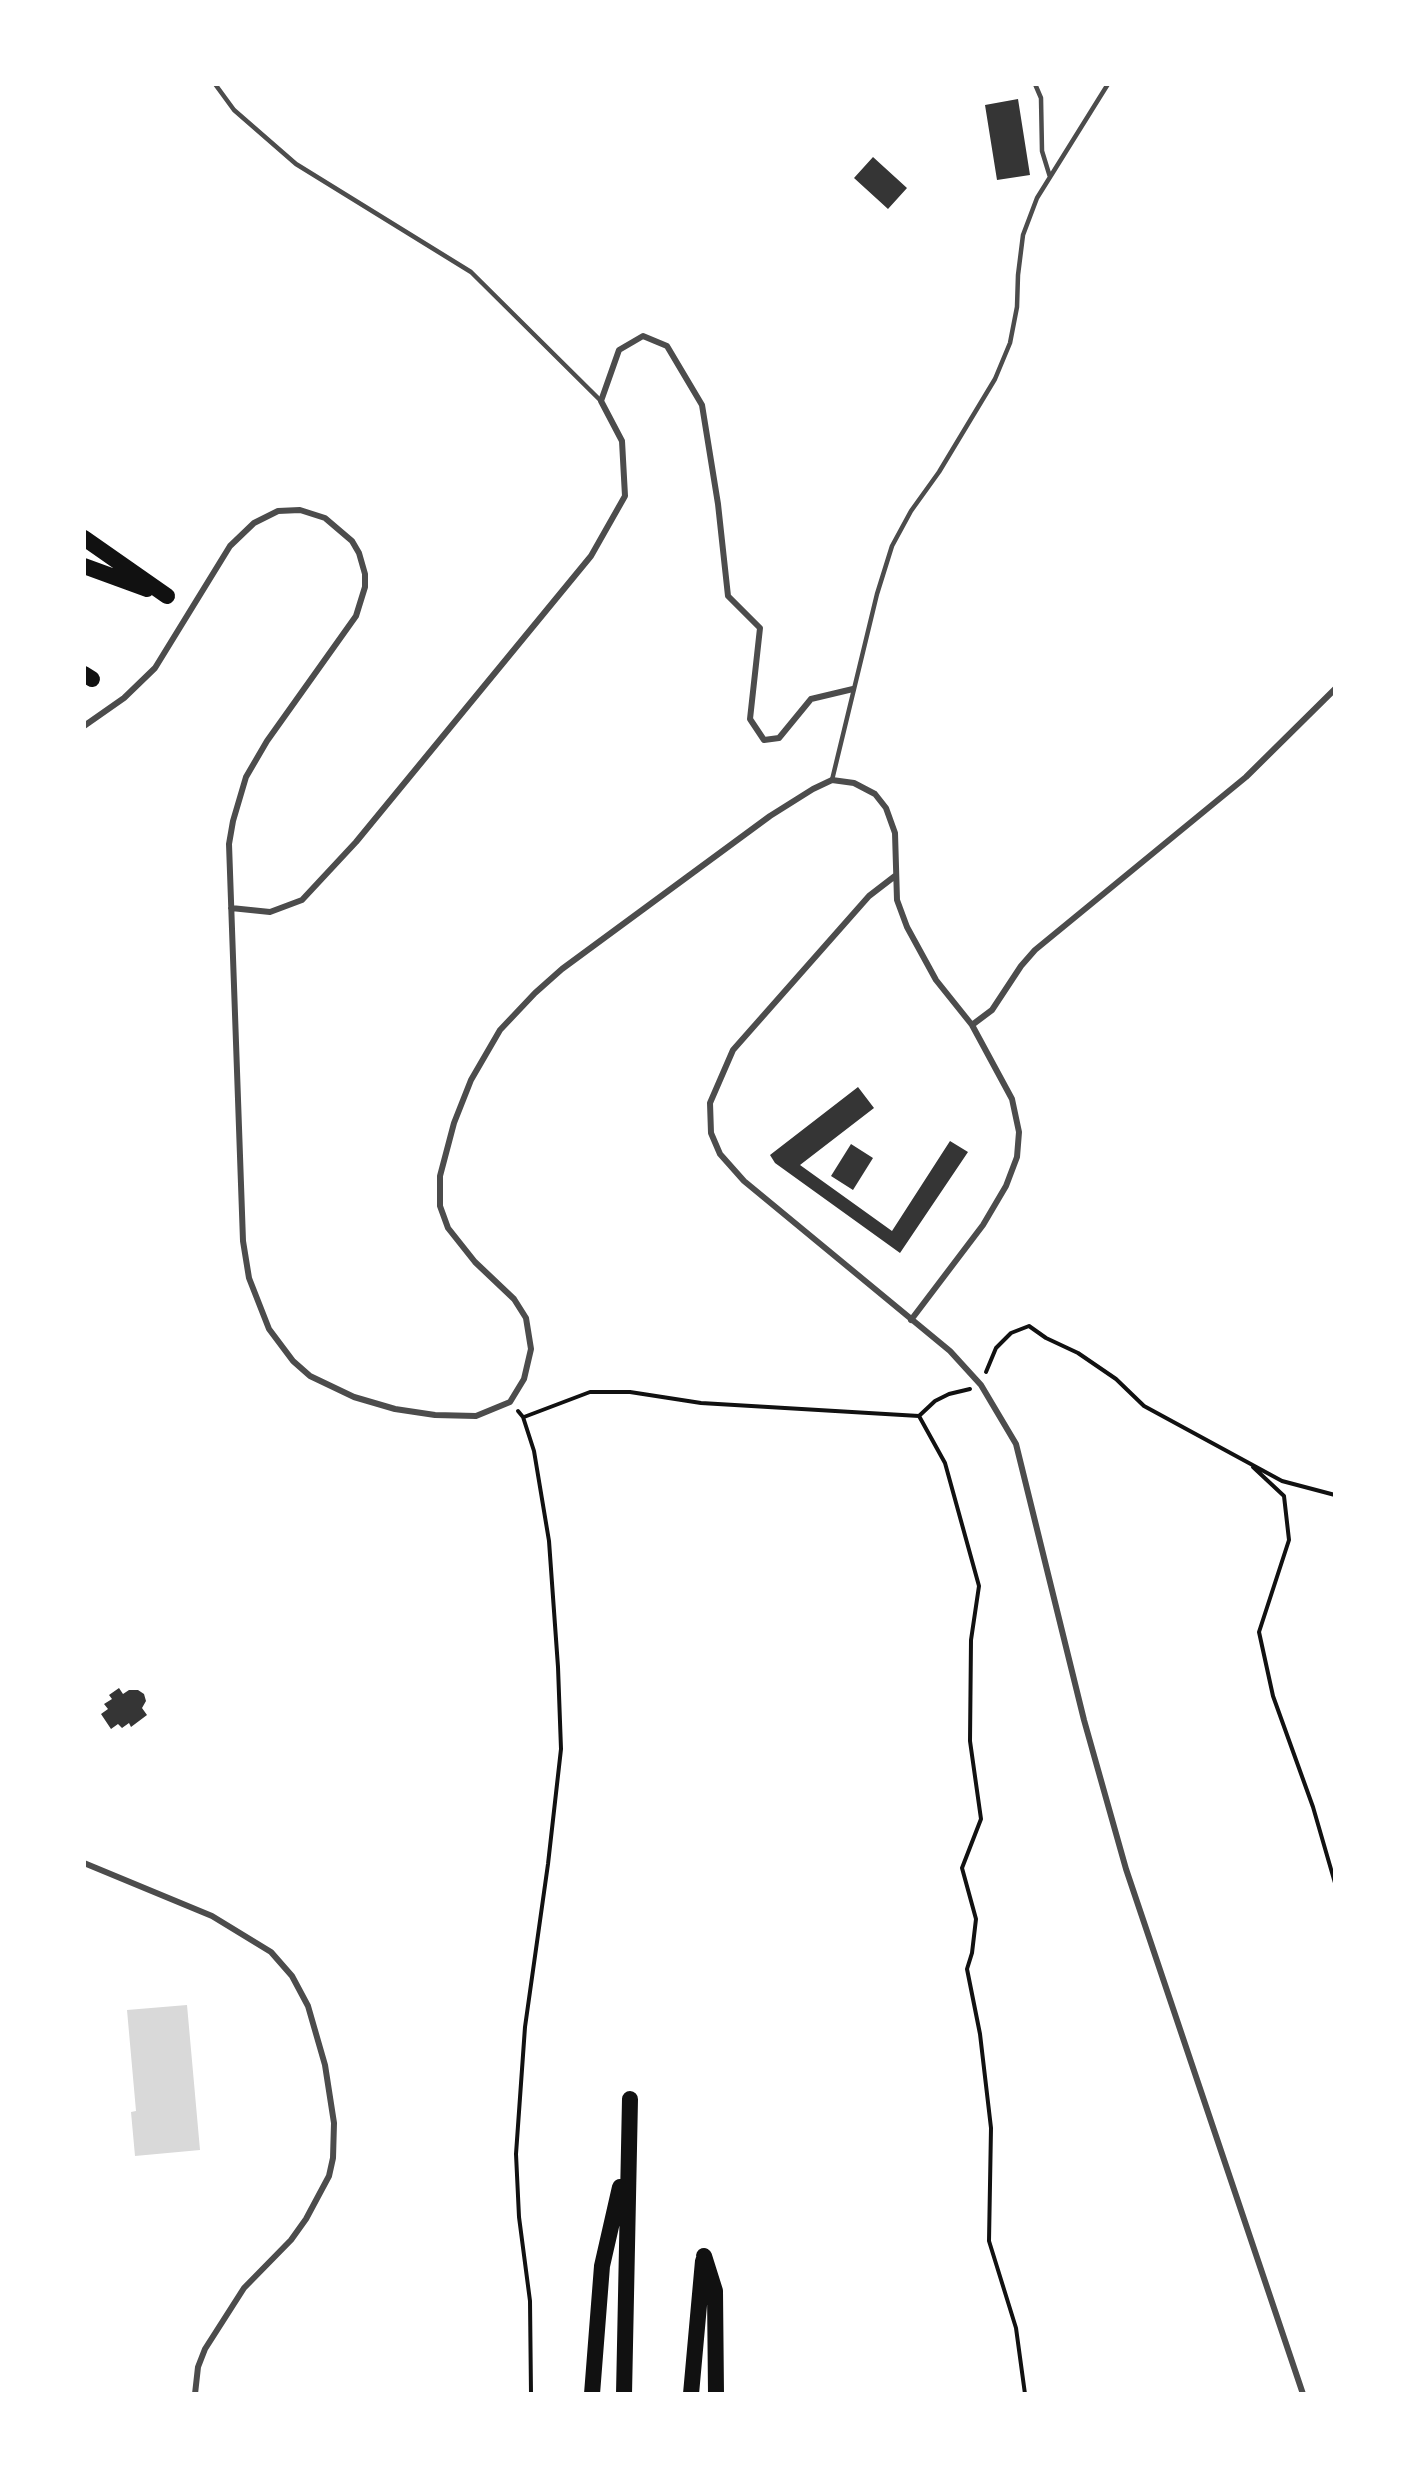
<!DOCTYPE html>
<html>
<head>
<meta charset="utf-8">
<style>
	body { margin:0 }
	#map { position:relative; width:1419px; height:2478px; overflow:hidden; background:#fff; font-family:"Open Sans",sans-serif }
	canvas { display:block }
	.frame { position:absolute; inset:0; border:86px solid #fff; pointer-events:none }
</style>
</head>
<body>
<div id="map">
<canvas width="1419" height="2478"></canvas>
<div class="frame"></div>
</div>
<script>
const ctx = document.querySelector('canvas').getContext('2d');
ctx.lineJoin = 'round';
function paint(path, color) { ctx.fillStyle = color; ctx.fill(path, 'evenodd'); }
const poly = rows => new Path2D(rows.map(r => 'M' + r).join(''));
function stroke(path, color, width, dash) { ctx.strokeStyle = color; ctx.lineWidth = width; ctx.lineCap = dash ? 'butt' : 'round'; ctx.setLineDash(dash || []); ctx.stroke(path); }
const water = poly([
	[187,2005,200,2150,135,2156,131,2112,136,2111,127,2010]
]);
const building = poly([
	[1018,99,1030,175,997,180,985,105],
	[873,157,907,188,888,209,854,178],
	[858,1087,874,1108,800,1165,892,1231,950,1141,968,1152,900,1253,775,1163,770,1155],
	[851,1144,873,1158,853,1190,831,1176],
	[119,1688,123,1694,129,1690,138,1690,144,1694,146,1701,142,1708,147,1715,131,1727,129,1723,122,1728,118,1724,111,1729,101,1714,108,1709,104,1704,112,1699,109,1695]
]);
const path = poly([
	[986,1372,996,1348,1011,1333,1029,1326,1046,1338,1078,1353,1116,1379,1144,1406,1282,1481,1335,1495],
	[518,1411,523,1417,534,1451,549,1541,558,1667,561,1749,548,1864,525,2027,516,2154,519,2217,530,2301,531,2394],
	[919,1416,945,1463,979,1586,971,1640,970,1741,981,1819,962,1868,976,1919,972,1953,967,1969,980,2034,991,2128,989,2241,1016,2328,1025,2394],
	[919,1416,935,1401,949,1394,970,1389],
	[524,1417,590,1392,630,1392,701,1403,919,1416],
	[1253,1467,1284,1496,1289,1540,1259,1632,1273,1696,1313,1807,1335,1883]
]);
const service = poly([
	[215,84,234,110,296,164,471,272,601,401],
	[1035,84,1041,98,1042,151,1050,177],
	[832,780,877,594,892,546,911,511,939,472,995,379,1010,343,1017,307,1018,275,1023,235,1037,198,1108,84]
]);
const minor = poly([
	[84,726,124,698,155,668,230,546,254,523,278,511,300,510,325,518,352,541,359,553,365,574,365,587,356,616,267,741,246,777,233,821,229,844,243,1241,249,1278,269,1329,293,1361,310,1376,354,1397,395,1409,435,1415,476,1416,510,1402,524,1379,531,1349,526,1318,514,1299,475,1262,448,1228,440,1206,440,1176,454,1123,471,1080,500,1030,535,993,562,969,770,816,813,789,832,780,854,783,875,794,886,808,895,833,897,900,907,927,936,980,972,1025,992,1010,1021,966,1035,950,1246,777,1335,689],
	[895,876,869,896,733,1050,710,1103,711,1133,720,1154,744,1181,950,1351,981,1385,1016,1444,1084,1720,1126,1869,1303,2394],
	[231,908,270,912,302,900,356,842,591,556,625,496,622,441,601,401,619,350,643,336,667,346,702,405,718,504,728,596,760,628,750,719,764,740,779,738,811,699,853,689],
	[911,1320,983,1225,1006,1186,1017,1157,1019,1132,1012,1099,972,1025],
	[84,1863,212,1916,271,1952,292,1976,308,2006,325,2065,334,2123,333,2158,329,2176,306,2219,291,2240,244,2288,205,2349,198,2367,195,2394]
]);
const motorway = poly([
	[84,538,167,596],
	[84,566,147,589],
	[84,674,92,679],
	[704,2256,715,2291,716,2394],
	[592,2394,602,2266,620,2187],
	[624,2394,630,2099],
	[691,2394,703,2261]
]);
paint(water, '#d9d9d9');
paint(building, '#353535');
stroke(path, '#111', 4);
stroke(service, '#4c4c4c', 4.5);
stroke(minor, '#4c4c4c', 6);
stroke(motorway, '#111', 16);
</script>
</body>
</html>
